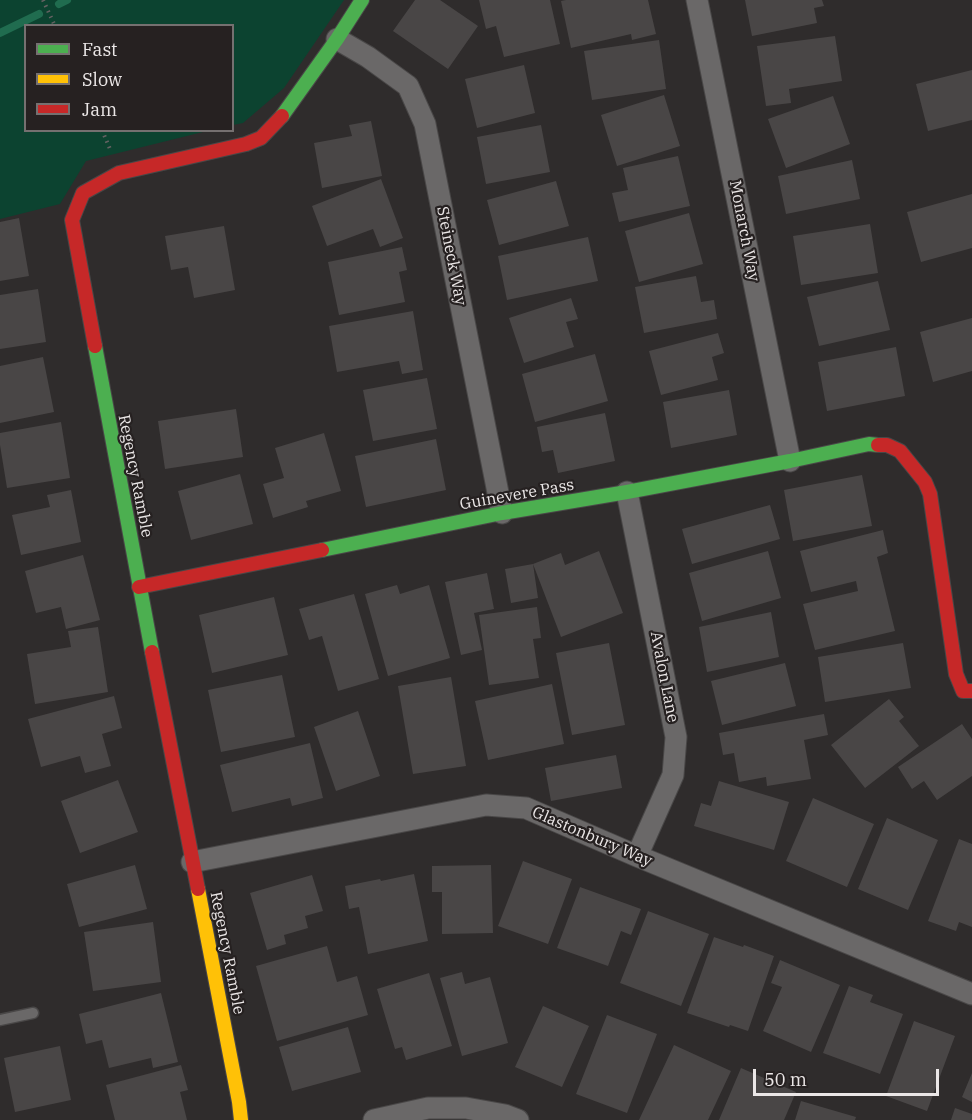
<!DOCTYPE html>
<html>
<head>
<meta charset="utf-8">
<style>
	body { margin:0 }
	#map { position:relative; width:972px; height:1120px; overflow:hidden; background:#2f2c2c; font-family:"IBM Plex Serif",serif }
	canvas { display:block }
	.legend { position:absolute; left:24px; top:24px; width:210px; height:108px; box-sizing:border-box; background:#262121; border:2px solid #757070; margin:0; padding:8px 10px; list-style:none; font-size:18px; color:#ebe7e7 }
	.legend li { display:flex; align-items:center; gap:12px; height:30px }
	.legend b { width:30px; border:2px solid #757070 }
	.scale { position:absolute; left:753px; top:1069px; width:186px; height:27px; box-sizing:border-box; border:3px solid #ebe7e7; border-top:0; padding-left:8px; font-size:18px; line-height:21px; white-space:nowrap; color:#ebe7e7; -webkit-text-stroke:4px #262121; paint-order:stroke }
</style>
</head>
<body>
<div id="map">
<canvas width="972" height="1120"></canvas>
<ul class="legend">
<li><b style="height:8px;background:#4caf50"></b>Fast</li>
<li><b style="height:8px;background:#ffc107"></b>Slow</li>
<li><b style="height:8px;background:#c62828"></b>Jam</li>
</ul>
<div class="scale">50 m</div>
</div>
<script>
const ctx = document.querySelector('canvas').getContext('2d');
ctx.lineJoin = 'round';
function paint(path, color) { ctx.fillStyle = color; ctx.fill(path, 'evenodd'); }
const poly = rows => new Path2D(rows.map(r => 'M' + r).join(''));
function stroke(path, color, width, dash) { ctx.strokeStyle = color; ctx.lineWidth = width; ctx.lineCap = dash ? 'butt' : 'round'; ctx.setLineDash(dash || []); ctx.stroke(path); }
function drawText(font, color, halo, rows, align = 'center') {
  ctx.font = font + ' "IBM Plex Serif",serif'; ctx.lineWidth = 4.5; ctx.setLineDash([]); ctx.textBaseline = 'middle'; ctx.strokeStyle = halo; ctx.fillStyle = color; for (const [text, x, y, turn = 0] of rows) {
    ctx.save(); ctx.translate(x, y); ctx.rotate((+turn || 0) * Math.PI / 180); ctx.textAlign = isNaN(turn) ? turn : align; if (halo) ctx.strokeText(text, 0, 0); ctx.fillText(text, 0, 0); ctx.restore();
  }
}
const green = poly([
	[0,0,344,0,284,88,243,123,233,125,232,26,26,26,26,130,207,131,86,161,60,204,0,219]
]);
const stream = poly([
	[59,4,67,0],
	[0,33,39,14]
]);
const building = poly([
	[415,0,440,0,478,26,448,69,393,31],
	[479,0,550,0,560,44,504,57,496,26,486,29],
	[566,0,648,0,656,34,632,40,631,34,571,48,561,1],
	[745,0,822,0,824,6,814,8,817,23,752,36],
	[835,36,842,81,789,89,791,103,766,106,757,46],
	[659,40,666,89,592,100,584,51],
	[524,65,535,113,477,128,465,79],
	[972,70,972,120,928,131,916,84],
	[664,95,680,146,617,166,601,115],
	[833,96,850,144,786,168,768,119],
	[371,121,382,176,322,188,314,143,352,136,349,125],
	[541,125,550,172,486,184,477,137],
	[678,156,690,206,619,222,612,193,628,190,623,168],
	[852,160,860,199,786,214,778,176],
	[381,179,403,238,380,247,373,229,327,246,312,206],
	[556,181,569,226,499,245,487,200],
	[972,194,972,248,921,262,907,212],
	[689,213,703,264,639,282,625,231],
	[19,218,29,276,0,281,0,222],
	[870,224,878,273,801,285,793,236],
	[224,226,235,290,194,298,188,267,171,270,165,236],
	[588,237,598,281,507,300,498,256],
	[402,247,407,270,399,272,405,302,339,315,328,262],
	[696,276,701,302,714,300,717,319,644,333,635,287],
	[878,281,890,330,819,346,807,297],
	[38,289,46,342,0,349,0,295],
	[571,298,578,319,566,322,574,347,524,363,509,318],
	[413,311,423,370,402,374,399,361,337,372,329,326],
	[972,318,972,371,933,382,920,332],
	[718,333,724,353,712,357,718,380,661,395,649,351],
	[896,347,905,396,827,411,818,362],
	[595,354,608,401,535,422,522,374],
	[43,357,54,412,0,423,0,366],
	[427,378,437,429,373,441,363,390],
	[729,390,737,435,671,448,663,402],
	[236,409,243,457,165,469,158,421],
	[605,413,615,461,558,473,553,450,542,452,537,427],
	[61,422,70,478,7,488,0,445,0,433],
	[324,433,341,491,306,501,308,507,273,518,263,484,284,478,275,448],
	[436,439,446,490,366,507,355,456],
	[240,474,253,524,191,540,178,491],
	[862,475,872,526,793,541,784,490],
	[71,490,81,542,21,555,12,515,50,507,47,495],
	[770,505,780,539,692,564,682,529],
	[883,530,888,553,877,557,895,631,815,650,803,604,858,591,856,581,811,592,800,551],
	[599,551,623,613,561,637,533,564,561,553,565,565],
	[768,551,781,598,702,621,689,573],
	[83,555,100,620,66,629,61,607,36,613,25,571],
	[533,564,538,598,511,603,505,569],
	[487,573,494,609,474,613,482,650,461,655,445,582],
	[397,585,400,594,429,585,450,658,388,676,365,594],
	[354,594,379,679,338,691,322,636,309,640,299,609],
	[274,597,288,655,212,673,199,615],
	[537,607,541,638,533,639,539,678,489,685,479,615],
	[771,612,779,657,707,672,699,627],
	[98,627,108,692,35,704,27,654,71,647,68,631],
	[609,643,625,725,572,735,556,653],
	[903,643,911,688,825,702,818,657],
	[785,663,796,706,722,725,711,681],
	[282,675,295,737,221,752,208,690],
	[451,677,466,766,413,774,398,686],
	[552,684,564,744,488,760,475,701],
	[114,696,122,728,102,734,111,766,85,773,80,756,41,767,28,719],
	[889,699,904,717,899,721,919,746,865,788,831,745],
	[358,711,380,776,336,791,314,727],
	[824,714,828,735,804,740,811,779,767,786,766,777,739,782,734,753,723,755,719,733],
	[962,724,972,739,972,776,937,800,924,781,912,789,898,767],
	[310,743,323,798,292,806,290,798,232,812,220,765],
	[616,755,622,788,551,801,545,768],
	[118,780,138,832,80,853,61,801],
	[719,781,789,802,774,850,694,826,701,803,711,806],
	[813,798,874,824,847,887,786,861],
	[887,818,938,840,908,910,858,889],
	[959,839,972,844,972,927,959,922,956,931,928,921],
	[523,861,572,879,548,944,498,926],
	[135,865,147,909,79,927,67,884],
	[491,865,493,933,442,934,442,892,432,892,432,866],
	[414,874,428,941,368,954,359,907,349,909,345,886,380,879,381,881],
	[312,875,323,911,305,916,308,928,284,935,286,944,267,950,250,893],
	[580,887,641,909,631,935,621,931,608,966,557,948],
	[648,911,709,934,681,1006,620,983],
	[153,922,161,982,93,991,84,932],
	[714,937,743,947,744,945,774,956,748,1031,730,1025,729,1027,687,1013],
	[327,946,337,982,357,976,368,1015,277,1041,256,966],
	[780,960,840,985,811,1052,763,1031,782,987,771,983],
	[462,972,465,984,490,977,508,1043,462,1056,440,978],
	[429,973,452,1046,406,1060,402,1047,395,1049,377,989],
	[849,986,873,995,870,1002,903,1014,880,1074,823,1053],
	[161,993,178,1062,153,1068,151,1058,109,1068,102,1040,86,1044,79,1014],
	[543,1006,589,1026,562,1087,515,1067],
	[607,1015,657,1034,627,1113,576,1094],
	[914,1021,955,1036,927,1111,886,1096],
	[348,1027,361,1072,292,1091,279,1047],
	[674,1045,731,1071,708,1120,639,1120],
	[60,1046,71,1100,15,1112,4,1058],
	[181,1065,188,1090,180,1092,187,1120,115,1120,106,1085],
	[741,1068,796,1092,784,1120,719,1120],
	[972,1073,972,1102,962,1097],
	[801,1101,856,1117,855,1120,795,1120],
	[955,1108,972,1114,972,1120,951,1120]
]);
const path = poly([
	[43,0,55,26],
	[102,130,110,149]
]);
const lane = poly([
	[0,1020,33,1013]
]);
const street = poly([
	[697,0,790,461],
	[337,39,368,57,408,86,425,124,502,513],
	[627,492,676,737,673,775,637,856],
	[192,862,486,805,526,808,637,856,972,994],
	[374,1120,428,1108,466,1108,505,1115,518,1120]
]);
const fast = poly([
	[282,116,337,39,362,0],
	[95,346,152,652],
	[322,550,502,513,627,492,790,461,869,444,878,445]
]);
const slow = poly([
	[198,889,239,1102,241,1120]
]);
const jam = poly([
	[95,346,72,220,83,193,119,173,246,144,261,138,282,116],
	[878,445,887,445,900,451,925,482,930,494,956,674,963,691,972,691],
	[139,587,322,550],
	[152,652,198,889]
]);
const streetNames = [
	["Monarch Way",744,231,79],
	["Steineck Way",451,256,79],
	["Regency Ramble",135,476,79],
	["Guinevere Pass",517,495,-10],
	["Avalon Lane",664,677,79],
	["Glastonbury Way",592,837,23],
	["Regency Ramble",227,953,79]
];
paint(green, '#0c4330');
stroke(stream, '#206c4f', 8);
paint(building, '#494646');
stroke(lane, '#494747', 13);
stroke(street, '#494747', 23);
stroke(fast, '#494747', 16);
stroke(slow, '#494747', 16);
stroke(jam, '#494747', 16);
stroke(path, '#646262', 4, [1.5, 4.5]);
stroke(lane, '#6a6868', 10);
stroke(street, '#6a6868', 21);
stroke(fast, '#4caf50', 14);
stroke(slow, '#ffc107', 14);
stroke(jam, '#c62828', 14);
drawText('16px', '#ebe7e7', '#262121', streetNames);
</script>
</body>
</html>
